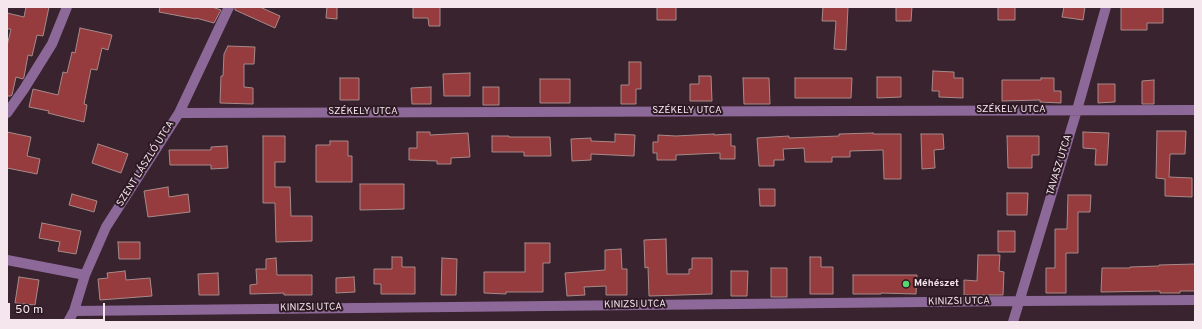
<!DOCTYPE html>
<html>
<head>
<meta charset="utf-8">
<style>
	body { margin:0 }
	#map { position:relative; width:1202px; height:329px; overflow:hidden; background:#38232e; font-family:Overpass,sans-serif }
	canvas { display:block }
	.frame { position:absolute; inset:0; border:8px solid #f5e6ed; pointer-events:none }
	.scale { position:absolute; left:8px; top:303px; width:97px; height:18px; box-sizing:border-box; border:2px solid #f5e6ed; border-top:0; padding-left:5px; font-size:12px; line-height:14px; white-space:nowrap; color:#f5e6ed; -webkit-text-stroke:3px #2e1a24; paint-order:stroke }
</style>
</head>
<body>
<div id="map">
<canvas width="1202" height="329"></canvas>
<div class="frame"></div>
<div class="scale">50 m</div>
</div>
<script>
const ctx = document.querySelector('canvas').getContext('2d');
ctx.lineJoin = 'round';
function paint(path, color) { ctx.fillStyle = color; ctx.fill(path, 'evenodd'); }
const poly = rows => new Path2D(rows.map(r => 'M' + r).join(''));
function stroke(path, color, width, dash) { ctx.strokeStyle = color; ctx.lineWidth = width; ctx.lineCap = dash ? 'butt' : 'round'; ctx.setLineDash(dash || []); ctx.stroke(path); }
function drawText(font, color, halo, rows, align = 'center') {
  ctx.font = font + ' Overpass,sans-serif'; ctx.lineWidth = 4; ctx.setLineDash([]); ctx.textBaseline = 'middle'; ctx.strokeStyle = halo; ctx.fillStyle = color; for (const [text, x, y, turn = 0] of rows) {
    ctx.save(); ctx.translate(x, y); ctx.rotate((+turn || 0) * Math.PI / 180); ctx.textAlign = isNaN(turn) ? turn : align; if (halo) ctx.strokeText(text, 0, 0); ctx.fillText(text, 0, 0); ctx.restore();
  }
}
const building = poly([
	[26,7,49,7,43,36,37,35,32,56,28,55,24,77,23,79,16,77,12,95,11,96,7,96,7,46,11,29,7,29,7,13,24,17,26,7],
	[160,7,212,7,221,10,214,23,196,18,196,19,159,12,160,7],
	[235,7,260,7,280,16,275,28,235,10,235,7],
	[327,7,337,7,337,19,326,18,327,7],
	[413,7,440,7,440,26,429,26,428,18,413,18,413,7],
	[657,7,676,7,676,20,657,20,657,7],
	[823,7,848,7,846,50,834,49,836,21,822,21,823,7],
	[896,7,912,7,911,21,896,21,896,7],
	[998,7,1015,7,1015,20,998,20,998,7],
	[1064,7,1085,7,1083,20,1062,17,1064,7],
	[1121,7,1163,7,1163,23,1147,23,1147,30,1121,30,1121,7],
	[80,28,112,35,108,50,102,48,97,70,91,69,84,104,87,105,84,122,48,113,49,111,29,107,33,89,58,95,63,72,67,73,72,52,75,53,80,28],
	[228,46,255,47,254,64,244,64,244,87,253,88,253,104,220,103,221,76,223,76,224,54,228,46],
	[629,62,641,62,641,89,636,89,636,104,621,104,621,85,629,85,629,62],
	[933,71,954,72,954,78,963,78,963,98,939,97,939,91,932,91,933,71],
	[470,73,470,96,444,96,443,74,470,73],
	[699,76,711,76,712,101,690,101,690,84,699,84,699,76],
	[877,77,901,77,901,97,877,98,877,77],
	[340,78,359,78,359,100,340,100,340,78],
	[743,78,769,78,770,104,744,104,743,78],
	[795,78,852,78,851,98,795,98,795,78],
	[1041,78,1054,78,1054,91,1061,91,1061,103,1040,102,1040,100,1002,101,1002,80,1041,80,1041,78],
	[540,79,570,79,570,103,540,103,540,79],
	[1154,80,1154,104,1142,104,1142,81,1154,80],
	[1098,84,1115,84,1115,102,1098,103,1098,84],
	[431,87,431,104,412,104,411,88,431,87],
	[483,87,499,87,499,105,483,105,483,87],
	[1157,131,1186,131,1185,154,1170,154,1169,177,1192,178,1192,197,1165,196,1165,179,1156,178,1157,131],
	[7,132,31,137,27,156,40,159,37,174,7,168,7,132],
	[417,132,430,132,430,135,468,133,470,157,451,158,451,164,437,164,437,161,409,160,409,148,417,148,417,132],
	[1083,132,1109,133,1107,165,1095,165,1096,149,1083,148,1083,132],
	[873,133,873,134,901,134,901,179,884,179,883,150,850,151,850,157,832,157,832,162,805,162,804,148,783,149,784,160,774,160,774,166,759,166,757,138,789,136,789,138,839,136,839,134,873,133],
	[615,134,635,135,634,156,591,154,591,160,572,161,571,139,591,138,591,141,615,142,615,134],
	[714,134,714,135,731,134,731,146,735,146,735,159,720,159,720,153,676,155,676,160,657,160,657,153,653,153,653,142,658,142,658,135,676,136,714,134],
	[921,134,943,134,944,149,934,150,935,168,922,169,921,134],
	[263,136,285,136,285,162,275,162,275,187,290,187,291,216,312,216,312,241,276,242,275,203,263,203,263,136],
	[492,136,509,136,509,137,550,137,551,156,524,156,524,152,492,152,492,136],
	[1007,136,1039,136,1039,155,1032,155,1032,168,1008,168,1007,136],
	[330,141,348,141,348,156,352,156,352,182,316,182,316,145,330,145,330,141],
	[98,144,128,154,121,173,92,163,98,144],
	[227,146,228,168,211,169,211,165,170,165,169,150,211,150,211,147,227,146],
	[360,184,404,184,404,209,360,210,360,184],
	[168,187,169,197,188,194,190,212,148,217,144,191,168,187],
	[759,189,775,189,775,206,760,206,759,189],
	[1007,193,1028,193,1027,215,1007,215,1007,193],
	[72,194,97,201,94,212,69,205,72,194],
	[1068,195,1091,195,1090,212,1078,212,1078,253,1066,253,1066,293,1046,293,1046,268,1055,268,1055,229,1067,229,1068,195],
	[42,223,81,231,76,254,58,251,60,242,39,238,42,223],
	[998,231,1015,231,1015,252,998,252,998,231],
	[666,239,667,274,689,274,689,269,692,269,692,258,712,258,712,294,649,296,648,267,645,268,644,240,666,239],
	[118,242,140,242,140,259,119,259,118,242],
	[525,243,550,243,550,263,543,263,543,292,506,292,506,294,484,293,484,272,525,272,525,243],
	[621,249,622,269,627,269,627,295,606,295,606,286,584,287,585,295,567,296,565,273,605,270,605,250,621,249],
	[978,255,1000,255,999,271,1004,272,1003,295,964,295,964,280,977,281,978,255],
	[392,257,402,257,402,267,415,267,415,294,381,294,381,284,374,284,374,269,392,269,392,257],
	[810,257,821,257,821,267,833,267,833,294,810,294,810,257],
	[276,258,277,275,312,275,312,295,284,295,284,293,250,294,250,285,257,284,256,269,266,269,266,259,276,258],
	[442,258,457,259,456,295,441,295,442,258],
	[1195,264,1195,291,1180,291,1180,293,1160,293,1160,291,1101,292,1102,268,1130,268,1130,267,1159,266,1159,265,1195,264],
	[771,268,787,268,787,297,771,297,771,268],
	[125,271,126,280,150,278,152,296,100,300,98,279,108,278,107,273,125,271],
	[731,271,748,271,747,296,731,296,731,271],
	[218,273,219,295,199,295,198,274,218,273],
	[853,275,917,275,916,294,881,293,881,294,853,294,853,275],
	[19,277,39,280,35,305,15,303,19,277],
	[354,277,355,292,336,293,336,278,354,277]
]);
const minor = poly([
	[7,113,24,89,52,44,67,7],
	[179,113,1195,110],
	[7,260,85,275],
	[74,311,1020,301,1195,300],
	[68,322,74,311,85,275,106,227,179,113,229,7],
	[1013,322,1077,110,1106,7]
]);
const markers = [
	[906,284,4,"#57d570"]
];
const streetNames = [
	["SZÉKELY UTCA",1011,110],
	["SZÉKELY UTCA",687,111],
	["SZÉKELY UTCA",363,112],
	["SZENT LÁSZLÓ UTCA",146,164,-58],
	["TAVASZ UTCA",1060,165,-73],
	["KINIZSI UTCA",959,302,-1],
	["KINIZSI UTCA",635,305,-1],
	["KINIZSI UTCA",311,308,-1]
];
const poiNames = [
	["Méhészet",914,284]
];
paint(building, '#963b3e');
stroke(building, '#a88a89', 1);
stroke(minor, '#8d6999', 10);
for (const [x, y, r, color] of markers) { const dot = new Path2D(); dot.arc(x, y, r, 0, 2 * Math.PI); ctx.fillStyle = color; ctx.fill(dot); stroke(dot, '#2e1a24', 1.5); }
drawText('10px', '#f5e6ed', '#2e1a24', streetNames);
drawText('bold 10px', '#f5e6ed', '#2e1a24', poiNames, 'left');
</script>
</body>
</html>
